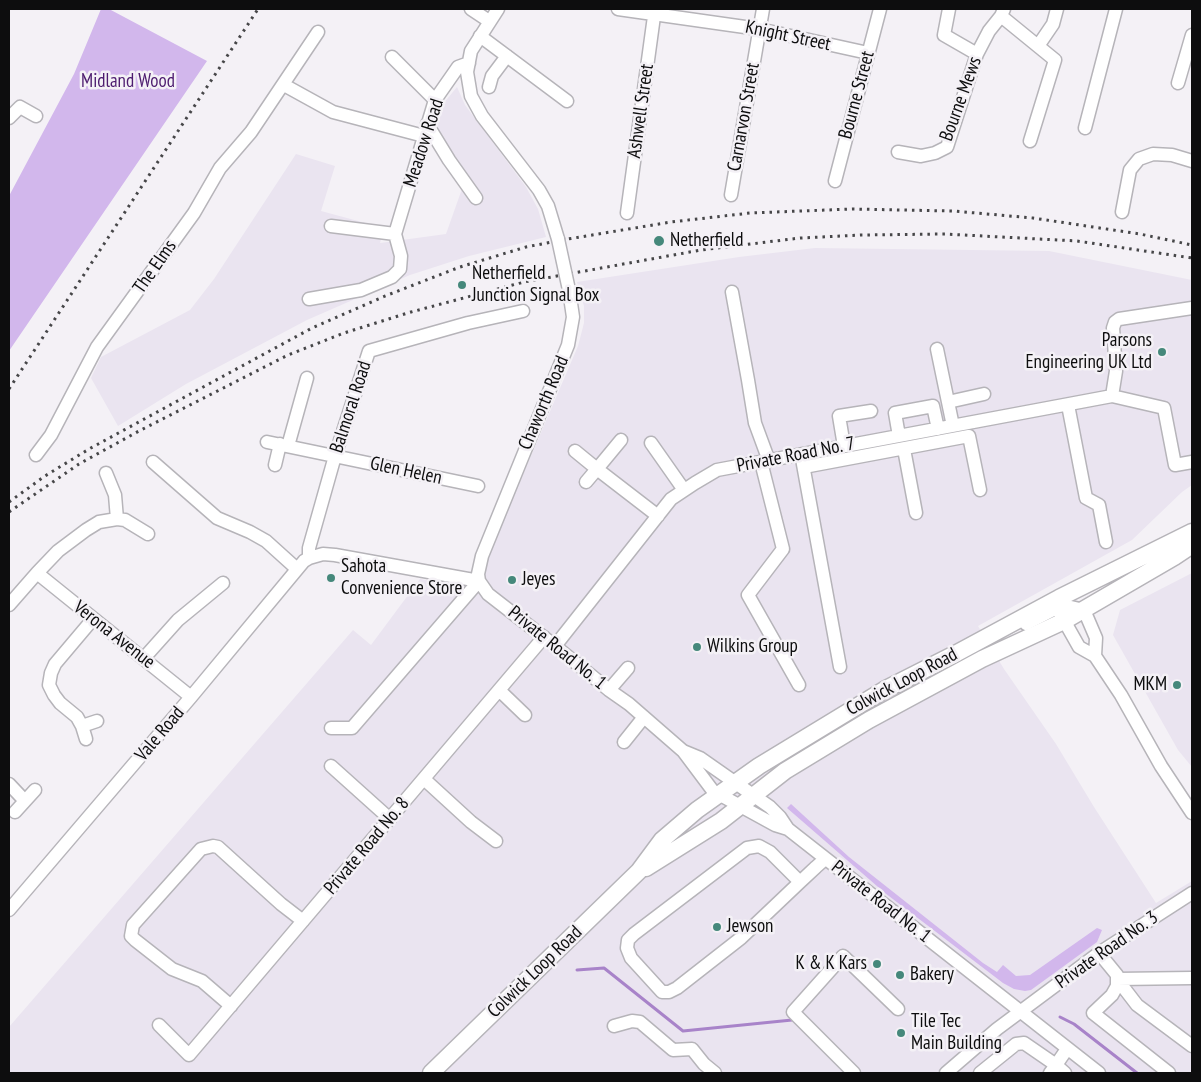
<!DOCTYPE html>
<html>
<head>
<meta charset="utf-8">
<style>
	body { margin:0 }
	#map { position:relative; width:1201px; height:1082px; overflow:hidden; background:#f4f1f6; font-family:"PT Sans Narrow",sans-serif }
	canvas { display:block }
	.frame { position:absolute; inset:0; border:10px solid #0d0d0e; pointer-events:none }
</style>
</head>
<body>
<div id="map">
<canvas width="1201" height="1082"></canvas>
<div class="frame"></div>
</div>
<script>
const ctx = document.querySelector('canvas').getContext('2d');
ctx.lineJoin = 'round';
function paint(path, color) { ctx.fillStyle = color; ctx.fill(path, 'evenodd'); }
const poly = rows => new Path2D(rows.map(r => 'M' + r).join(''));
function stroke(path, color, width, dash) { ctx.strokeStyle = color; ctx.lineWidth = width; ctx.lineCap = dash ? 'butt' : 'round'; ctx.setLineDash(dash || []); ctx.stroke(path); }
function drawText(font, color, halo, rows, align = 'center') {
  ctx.font = font + ' "PT Sans Narrow",sans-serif'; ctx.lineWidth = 5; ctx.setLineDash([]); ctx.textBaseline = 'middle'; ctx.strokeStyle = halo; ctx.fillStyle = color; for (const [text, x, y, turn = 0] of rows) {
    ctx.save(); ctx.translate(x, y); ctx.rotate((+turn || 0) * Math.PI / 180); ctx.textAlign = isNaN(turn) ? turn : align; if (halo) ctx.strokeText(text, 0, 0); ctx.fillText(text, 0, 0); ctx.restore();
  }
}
const built = poly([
	[457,87,465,105,526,187,538,209,546,237,469,256,410,275,307,320,186,384,118,426,91,378,101,357,190,310,214,279,296,154,335,166,321,211,384,228,380,243,446,234,463,186,431,137,438,110],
	[815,248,1049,251,1192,280,1192,485,1182,492,1132,540,978,626,1004,669,1056,744,1094,807,1156,903,1192,881,1192,1073,9,1073,9,1027,353,630,371,645,420,579,474,589,578,346,584,323,584,306,577,282,739,257],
	[1192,573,1192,767,1178,750,1113,635,1120,610]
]);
const green = poly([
	[101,9,109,9,207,61,9,351,9,196,74,74],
	[791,804,849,857,983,963,997,972,1003,965,1016,976,1030,975,1097,928,1102,930,1097,942,1031,990,1025,991,1014,989,1003,983,885,893,787,808]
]);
const stream = poly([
	[577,970,604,968,683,1031,792,1020],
	[1060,1017,1074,1024,1137,1073]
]);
const minor = poly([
	[471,9,489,21],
	[498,9,471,51,467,72,471,96,482,116,539,190,548,206,558,239],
	[618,9,759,29,868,53],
	[949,9,944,35,977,54],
	[1001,16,1055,60,1030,141],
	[480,36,567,101],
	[1038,46,1053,24,1057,9],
	[392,57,435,100],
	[1178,83,1192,35],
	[284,85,333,112,424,136],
	[489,87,492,76,507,56],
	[9,118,20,107,36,116],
	[427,124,449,160,476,198],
	[1085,128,1116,9],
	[898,152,921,156,935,153,947,147,977,54,989,31,1001,16,1004,9],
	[835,181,880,9],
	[731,195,763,9],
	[1122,212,1130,170,1139,159,1153,154,1172,155,1192,161],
	[627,213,655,9],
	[331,226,395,234],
	[395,234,435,100,458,67,469,63],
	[569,290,573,317,568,345,482,556,478,574,479,581,488,594,555,646,609,690,629,704,683,751,713,791,775,825,788,829],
	[732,292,748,380,755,423,769,461],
	[309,299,361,290,392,277,400,269,401,256,395,234],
	[937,349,953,426],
	[1112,396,1116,371,1113,328,1115,322,1119,319,1192,308],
	[948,402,984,394],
	[1068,405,1086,498,1099,505,1106,542],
	[899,436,895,413,933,406,938,429],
	[621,440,597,469,658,516],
	[267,442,478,486],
	[651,443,684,490],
	[288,446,307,378],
	[844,446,839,416,871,411],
	[904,449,916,513],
	[575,451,597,469,586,482],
	[36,455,51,435,97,347,194,213,220,168,251,132,318,32],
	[802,459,840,667],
	[153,462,217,518,250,532,266,541,297,569],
	[761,462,783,549,748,595,799,685],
	[275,465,280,444],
	[804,467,969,436,980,490],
	[106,473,115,495,117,519],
	[309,558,309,548,335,456,369,351,468,323,523,311],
	[37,573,191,697],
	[1059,598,1057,608,1079,647,1095,656,1121,695,1161,766,1192,813],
	[9,605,37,573,58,551,86,530,99,522,117,519,125,520,148,534],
	[1026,624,1057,608,1071,607,1084,610,1096,638,1095,656],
	[555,646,671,499,695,483,717,470,1112,396,1164,408,1175,465,1192,462],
	[144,658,178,620,223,583],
	[499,690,525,715],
	[609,690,628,668],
	[82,726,97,721],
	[331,728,352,728,479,581],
	[86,739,82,726,77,717,60,703,54,695,49,685,51,673,55,664,93,619],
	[624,742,644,717],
	[683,751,700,758,770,807,780,817,788,829,1099,1073],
	[331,766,390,819],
	[424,779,471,822,496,841],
	[9,784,25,801],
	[15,812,35,790],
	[800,882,770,852,759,846,747,848,634,934,628,940,627,948,631,958,662,992,669,992,677,988,741,938,800,882,816,867,825,859],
	[9,910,191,697,304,561,309,558,323,554,335,555,479,581],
	[1099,953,1117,975,1117,986,1112,995,1093,1013,1169,1073],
	[1117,979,1137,1005,1192,1046],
	[1117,979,1192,978],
	[231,1006,202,981,172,969,135,940,131,936,133,925,201,849,213,846,218,847,281,904,303,921],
	[159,1025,189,1055,544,637],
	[614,1026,632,1021,640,1022,673,1050,692,1049,704,1064,715,1073],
	[854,1073,793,1012,843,956,898,1009],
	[946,1073,997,1029,1099,953,1192,893],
	[980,1073,1016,1044,1024,1043,1056,1065,1067,1049],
	[1050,1073,1056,1065,1065,1073]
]);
const major = poly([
	[646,868,721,821,785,771,869,720,982,659,1064,621,1174,557,1192,545],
	[431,1073,639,871,662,840,697,810,759,766,884,690,957,653,1059,598,1192,532]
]);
const rail = poly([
	[9,389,258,9],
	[9,502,45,476,89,449,312,328,385,296,460,267,526,247,568,239,671,222,750,213,852,209,953,211,1033,218,1140,234,1192,245],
	[9,512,79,464,139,431,288,355,344,333,411,312,524,282,701,250,800,238,861,235,945,234,1077,241,1192,258]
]);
const minorBridge = poly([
	[558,239,569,290]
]);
const markers = [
	[659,241,6,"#45887b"],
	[462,285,5,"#45887b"],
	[1162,352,5,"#45887b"],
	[331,578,5,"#45887b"],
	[512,580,5,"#45887b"],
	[697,647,5,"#45887b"],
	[1177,685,5,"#45887b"],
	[717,927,5,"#45887b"],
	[877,964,5,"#45887b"],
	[900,975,5,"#45887b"],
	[901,1033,5,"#45887b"]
];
const streetNames = [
	["Knight Street",788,36,12],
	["Bourne Street",857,95,-75],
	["Bourne Mews",961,99,-70],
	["Ashwell Street",641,111,-82],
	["Carnarvon Street",744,117,-80],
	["Meadow Road",424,143,-72],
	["The Elms",155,267,-55],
	["Chaworth Road",544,403,-67],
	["Balmoral Road",351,407,-72],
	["Private Road No. 7",796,455,-11],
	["Glen Helen",406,471,12],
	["Verona Avenue",114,635,38],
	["Private Road No. 1",557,648,39],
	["Colwick Loop Road",902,682,-28],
	["Vale Road",160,734,-50],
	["Private Road No. 8",367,846,-50],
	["Private Road No. 1",881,902,38],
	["Private Road No. 3",1107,950,-35],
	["Colwick Loop Road",535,972,-44]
];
const parkNames = [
	["Midland Wood",128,82]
];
const poiNames = [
	["Netherfield",670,241],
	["Netherfield",472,274],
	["Junction Signal Box",472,296],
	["Parsons",1152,341,"right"],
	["Engineering UK Ltd",1152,363,"right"],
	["Sahota",341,567],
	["Convenience Store",341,589],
	["Jeyes",522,580],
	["Wilkins Group",707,647],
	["MKM",1167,685,"right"],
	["Jewson",727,927],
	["K & K Kars",867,964,"right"],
	["Bakery",910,975],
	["Tile Tec",911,1022],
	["Main Building",911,1044]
];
paint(built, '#eae4f0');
paint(green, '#d2b7ec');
stroke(stream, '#a883c9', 3);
stroke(minor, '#b6b4b9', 15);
stroke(major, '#b6b4b9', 19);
stroke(minor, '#fff', 12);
stroke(major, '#fff', 16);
stroke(rail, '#464648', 3, [2.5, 5]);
stroke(minorBridge, '#b6b4b9', 15, []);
stroke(minorBridge, '#fff', 12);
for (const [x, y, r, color] of markers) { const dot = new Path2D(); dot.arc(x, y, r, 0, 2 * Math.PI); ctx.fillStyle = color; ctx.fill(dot); stroke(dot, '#f4f1f6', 2); }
drawText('19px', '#0d0d0e', '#f4f1f6', streetNames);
drawText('19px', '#4d1c6f', '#f4f1f6', parkNames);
drawText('19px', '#0d0d0e', '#f4f1f6', poiNames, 'left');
</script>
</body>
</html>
